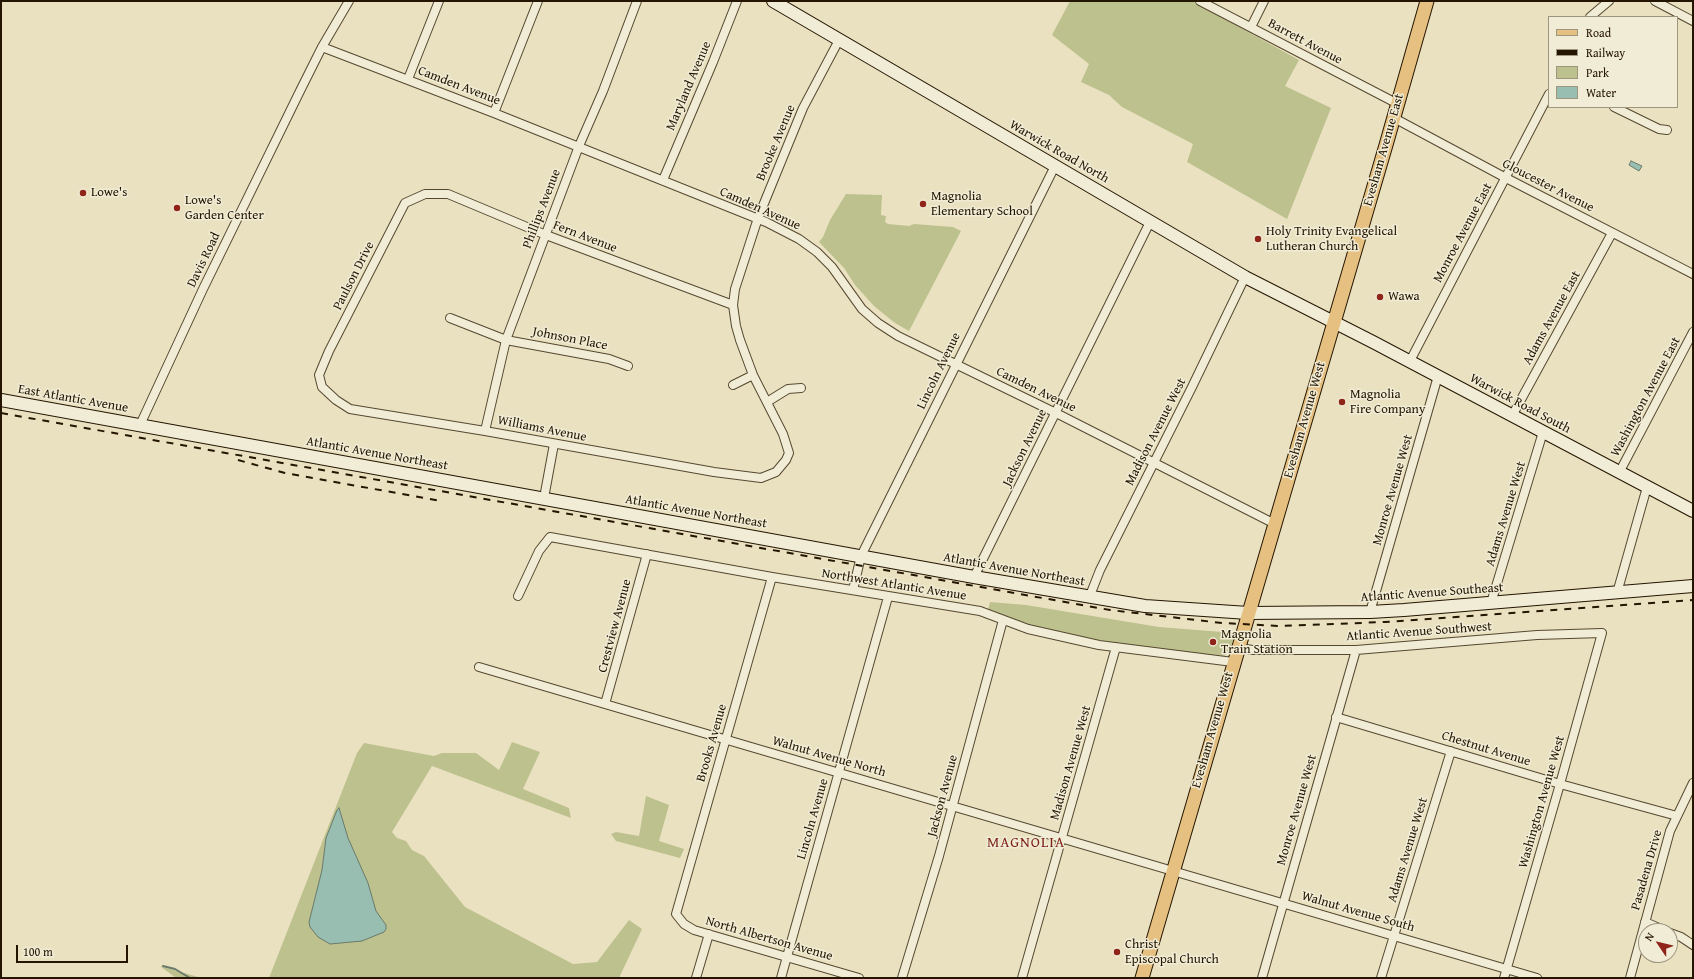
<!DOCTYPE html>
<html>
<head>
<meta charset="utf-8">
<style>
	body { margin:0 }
	#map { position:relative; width:1694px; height:979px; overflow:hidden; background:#eae1c0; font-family:"Gentium Book Plus",serif }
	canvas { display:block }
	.frame { position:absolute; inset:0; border:2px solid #241500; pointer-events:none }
	.legend { position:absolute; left:1548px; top:16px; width:130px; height:92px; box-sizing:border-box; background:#f1ecd6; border:1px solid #9f9680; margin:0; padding:5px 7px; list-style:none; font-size:12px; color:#241500 }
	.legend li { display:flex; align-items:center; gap:8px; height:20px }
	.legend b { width:20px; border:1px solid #9f9680 }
	.north { position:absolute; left:1638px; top:923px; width:40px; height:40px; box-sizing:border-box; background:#f1ecd6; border:1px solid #9f9680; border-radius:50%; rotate:305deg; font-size:11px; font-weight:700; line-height:16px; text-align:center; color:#241500 }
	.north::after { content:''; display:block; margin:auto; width:14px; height:18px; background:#8f2418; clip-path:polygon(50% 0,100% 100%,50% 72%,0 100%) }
	.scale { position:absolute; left:16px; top:945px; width:112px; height:18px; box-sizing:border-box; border:2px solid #241500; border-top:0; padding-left:5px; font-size:12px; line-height:14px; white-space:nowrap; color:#241500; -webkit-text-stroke:3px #f1ecd6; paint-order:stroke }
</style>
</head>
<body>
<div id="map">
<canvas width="1694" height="979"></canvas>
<div class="frame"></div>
<ul class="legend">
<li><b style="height:5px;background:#e5c080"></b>Road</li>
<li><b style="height:5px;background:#241500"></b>Railway</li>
<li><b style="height:11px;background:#bdc18e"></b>Park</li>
<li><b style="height:11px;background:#98beb2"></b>Water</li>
</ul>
<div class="north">N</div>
<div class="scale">100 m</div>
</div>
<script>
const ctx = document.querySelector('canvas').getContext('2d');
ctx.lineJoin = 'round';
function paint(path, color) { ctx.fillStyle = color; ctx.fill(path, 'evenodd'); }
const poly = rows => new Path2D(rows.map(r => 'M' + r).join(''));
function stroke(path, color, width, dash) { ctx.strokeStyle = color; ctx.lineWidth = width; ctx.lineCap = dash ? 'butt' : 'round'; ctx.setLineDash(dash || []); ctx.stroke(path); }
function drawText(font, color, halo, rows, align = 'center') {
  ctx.font = font + ' "Gentium Book Plus",serif'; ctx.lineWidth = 3; ctx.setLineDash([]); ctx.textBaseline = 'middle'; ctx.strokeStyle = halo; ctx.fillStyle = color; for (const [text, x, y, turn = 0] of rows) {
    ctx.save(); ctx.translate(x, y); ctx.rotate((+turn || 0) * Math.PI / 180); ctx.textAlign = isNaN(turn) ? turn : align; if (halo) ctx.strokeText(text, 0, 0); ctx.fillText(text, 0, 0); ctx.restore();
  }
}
const green = poly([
	[1070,1,1192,1,1299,60,1285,86,1331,108,1287,219,1187,162,1193,144,1122,107,1109,95,1081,82,1089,64,1052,35],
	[846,194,882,195,881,215,886,216,885,222,888,224,909,226,914,224,953,227,961,231,909,331,895,323,874,306,855,285,844,268,819,242,823,237,830,220],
	[990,602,1026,605,1159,627,1235,633,1229,653,1224,656,1161,650,1057,634,1010,620,994,611,988,610],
	[512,742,540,752,523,789,569,808,571,818,432,766,392,832,397,838,406,841,412,850,424,856,465,907,573,964,597,962,629,920,642,929,619,978,269,978,357,753,364,743,434,756,442,753,476,753,499,770],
	[646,796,669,805,659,841,684,849,680,858,616,841,611,834,616,832,639,836],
	[160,966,198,977,199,978,176,978]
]);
const water = poly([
	[1631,161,1642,166,1639,171,1629,165,1631,161],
	[339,808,348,838,368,883,376,911,386,925,386,929,384,932,362,941,330,944,318,937,310,927,309,922,322,870,326,838,337,810,339,808]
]);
const stream = poly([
	[163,966,175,969,190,978]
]);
const street = poly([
	[1200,1,1398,104],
	[1655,1,1693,21],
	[1590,17,1609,1],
	[1251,27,1264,1],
	[322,47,494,113,766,222,799,239,817,252,832,267,862,309,878,323,898,336,1056,413,1275,524],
	[408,79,439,1],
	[1614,107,1659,129,1667,130],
	[494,113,538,1],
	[1394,118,1506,178,1693,274],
	[663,180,713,62,737,1],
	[733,305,546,235,448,194,425,194,405,203,329,351,319,375,322,387,336,400,350,409,485,431,714,472,761,478,776,472,786,460,789,453,783,434,753,375,740,340,736,326,733,305,735,289,758,218,803,108,839,40],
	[450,318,506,340,609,359,628,366],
	[1410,361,1549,94],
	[733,385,753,375],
	[767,402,788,389,801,388],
	[1512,416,1612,233],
	[140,425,203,289,300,91,322,47,349,1],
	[485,431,506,340,579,146,603,91,637,1],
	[1619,473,1693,332],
	[544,498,554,444],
	[772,577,676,914,684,924,694,930,859,978],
	[974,577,1150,222],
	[853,590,861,556,1055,166],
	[1617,593,1647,487],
	[518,596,539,551,550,537,772,577,980,611,1028,629,1099,645,1233,662],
	[1089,598,1100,570,1192,387,1245,277],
	[1491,603,1543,432],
	[1370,612,1438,376],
	[1238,648,1253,650,1356,650,1537,635,1602,633,1560,784,1504,978],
	[479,667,1537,978],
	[605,704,647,554],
	[1336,717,1560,784,1677,816],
	[1645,922,1666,931],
	[1670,933,1681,937,1693,945],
	[696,978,709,934],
	[781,978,888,597],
	[902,978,939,856,1003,620],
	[1022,978,1116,647],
	[1262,978,1356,650],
	[1381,978,1451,751],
	[1630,978,1670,831,1693,783]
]);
const secondary = poly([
	[773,1,1245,277,1373,342,1693,511],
	[1,400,974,577,1145,606,1248,613,1370,612,1404,610,1693,586]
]);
const primary = poly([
	[1142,978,1386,145,1427,1]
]);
const rail = poly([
	[1,413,1110,610,1222,623,1280,626,1385,622,1693,600],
	[238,460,285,473,441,501]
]);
const markers = [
	[83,193,4,"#8f2418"],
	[923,204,4,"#8f2418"],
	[177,208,4,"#8f2418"],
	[1258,239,4,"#8f2418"],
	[1380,297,4,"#8f2418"],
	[1342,402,4,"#8f2418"],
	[1213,642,4,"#8f2418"],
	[1117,952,4,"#8f2418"]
];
const streetNames = [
	["Barrett Avenue",1305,42,28],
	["Camden Avenue",459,86,21],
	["Maryland Avenue",689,86,-67],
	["Brooke Avenue",776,143,-67],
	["Evesham Avenue East",1384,150,-74],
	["Warwick Road North",1059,152,30],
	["Gloucester Avenue",1548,186,27],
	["Phillips Avenue",542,209,-69],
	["Camden Avenue",760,209,24],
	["Monroe Avenue East",1463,233,-62],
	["Fern Avenue",585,237,21],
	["Davis Road",204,260,-64],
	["Paulson Drive",354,276,-63],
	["Adams Avenue East",1552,318,-61],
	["Johnson Place",570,339,11],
	["Lincoln Avenue",939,371,-64],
	["Camden Avenue",1036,390,26],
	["Washington Avenue East",1646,397,-62],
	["East Atlantic Avenue",73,399,10],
	["Warwick Road South",1520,404,28],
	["Evesham Avenue West",1305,420,-74],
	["Williams Avenue",542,429,11],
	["Madison Avenue West",1156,432,-63],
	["Jackson Avenue",1025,448,-64],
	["Atlantic Avenue Northeast",377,454,10],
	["Monroe Avenue West",1393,490,-74],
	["Atlantic Avenue Northeast",696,512,10],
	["Adams Avenue West",1506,514,-73],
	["Atlantic Avenue Northeast",1014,570,10],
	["Northwest Atlantic Avenue",894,585,9],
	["Atlantic Avenue Southeast",1432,593,-4],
	["Crestview Avenue",615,626,-75],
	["Atlantic Avenue Southwest",1419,632,-4],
	["Evesham Avenue West",1213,730,-74],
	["Brooks Avenue",712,743,-74],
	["Chestnut Avenue",1486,749,17],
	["Walnut Avenue North",829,757,16],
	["Madison Avenue West",1071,763,-74],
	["Jackson Avenue",943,796,-75],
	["Washington Avenue West",1542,802,-74],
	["Monroe Avenue West",1297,810,-74],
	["Lincoln Avenue",813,819,-74],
	["Adams Avenue West",1408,850,-73],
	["Pasadena Drive",1647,870,-74],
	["Walnut Avenue South",1358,912,16],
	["North Albertson Avenue",769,939,16]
];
const poiNames = [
	["Lowe's",91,193],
	["Magnolia",931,197],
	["Elementary School",931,212],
	["Lowe's",185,201],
	["Garden Center",185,216],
	["Holy Trinity Evangelical",1266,232],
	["Lutheran Church",1266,247],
	["Wawa",1388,297],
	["Magnolia",1350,395],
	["Fire Company",1350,410],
	["Magnolia",1221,635],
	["Train Station",1221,650],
	["Christ",1125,945],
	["Episcopal Church",1125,960]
];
const quarterNames = [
	["MAGNOLIA",1026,843]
];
paint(green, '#bdc18e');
paint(water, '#98beb2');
stroke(water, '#6a7a6b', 1);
stroke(stream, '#6a7a6b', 2);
stroke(street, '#564830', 10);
stroke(secondary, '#241500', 14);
stroke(primary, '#241500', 15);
stroke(street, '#f1ecd6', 8);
stroke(secondary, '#f1ecd6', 12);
stroke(primary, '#e5c080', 13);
stroke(rail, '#241500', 2, [7, 7]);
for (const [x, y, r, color] of markers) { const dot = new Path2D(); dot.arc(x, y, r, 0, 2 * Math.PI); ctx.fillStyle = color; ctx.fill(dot); stroke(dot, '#f1ecd6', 1.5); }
drawText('13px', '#241500', '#f1ecd6', streetNames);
drawText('13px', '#241500', '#f1ecd6', poiNames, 'left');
ctx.letterSpacing = '1px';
drawText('15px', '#7a1f14', '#f1ecd6', quarterNames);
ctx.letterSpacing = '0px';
</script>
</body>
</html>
